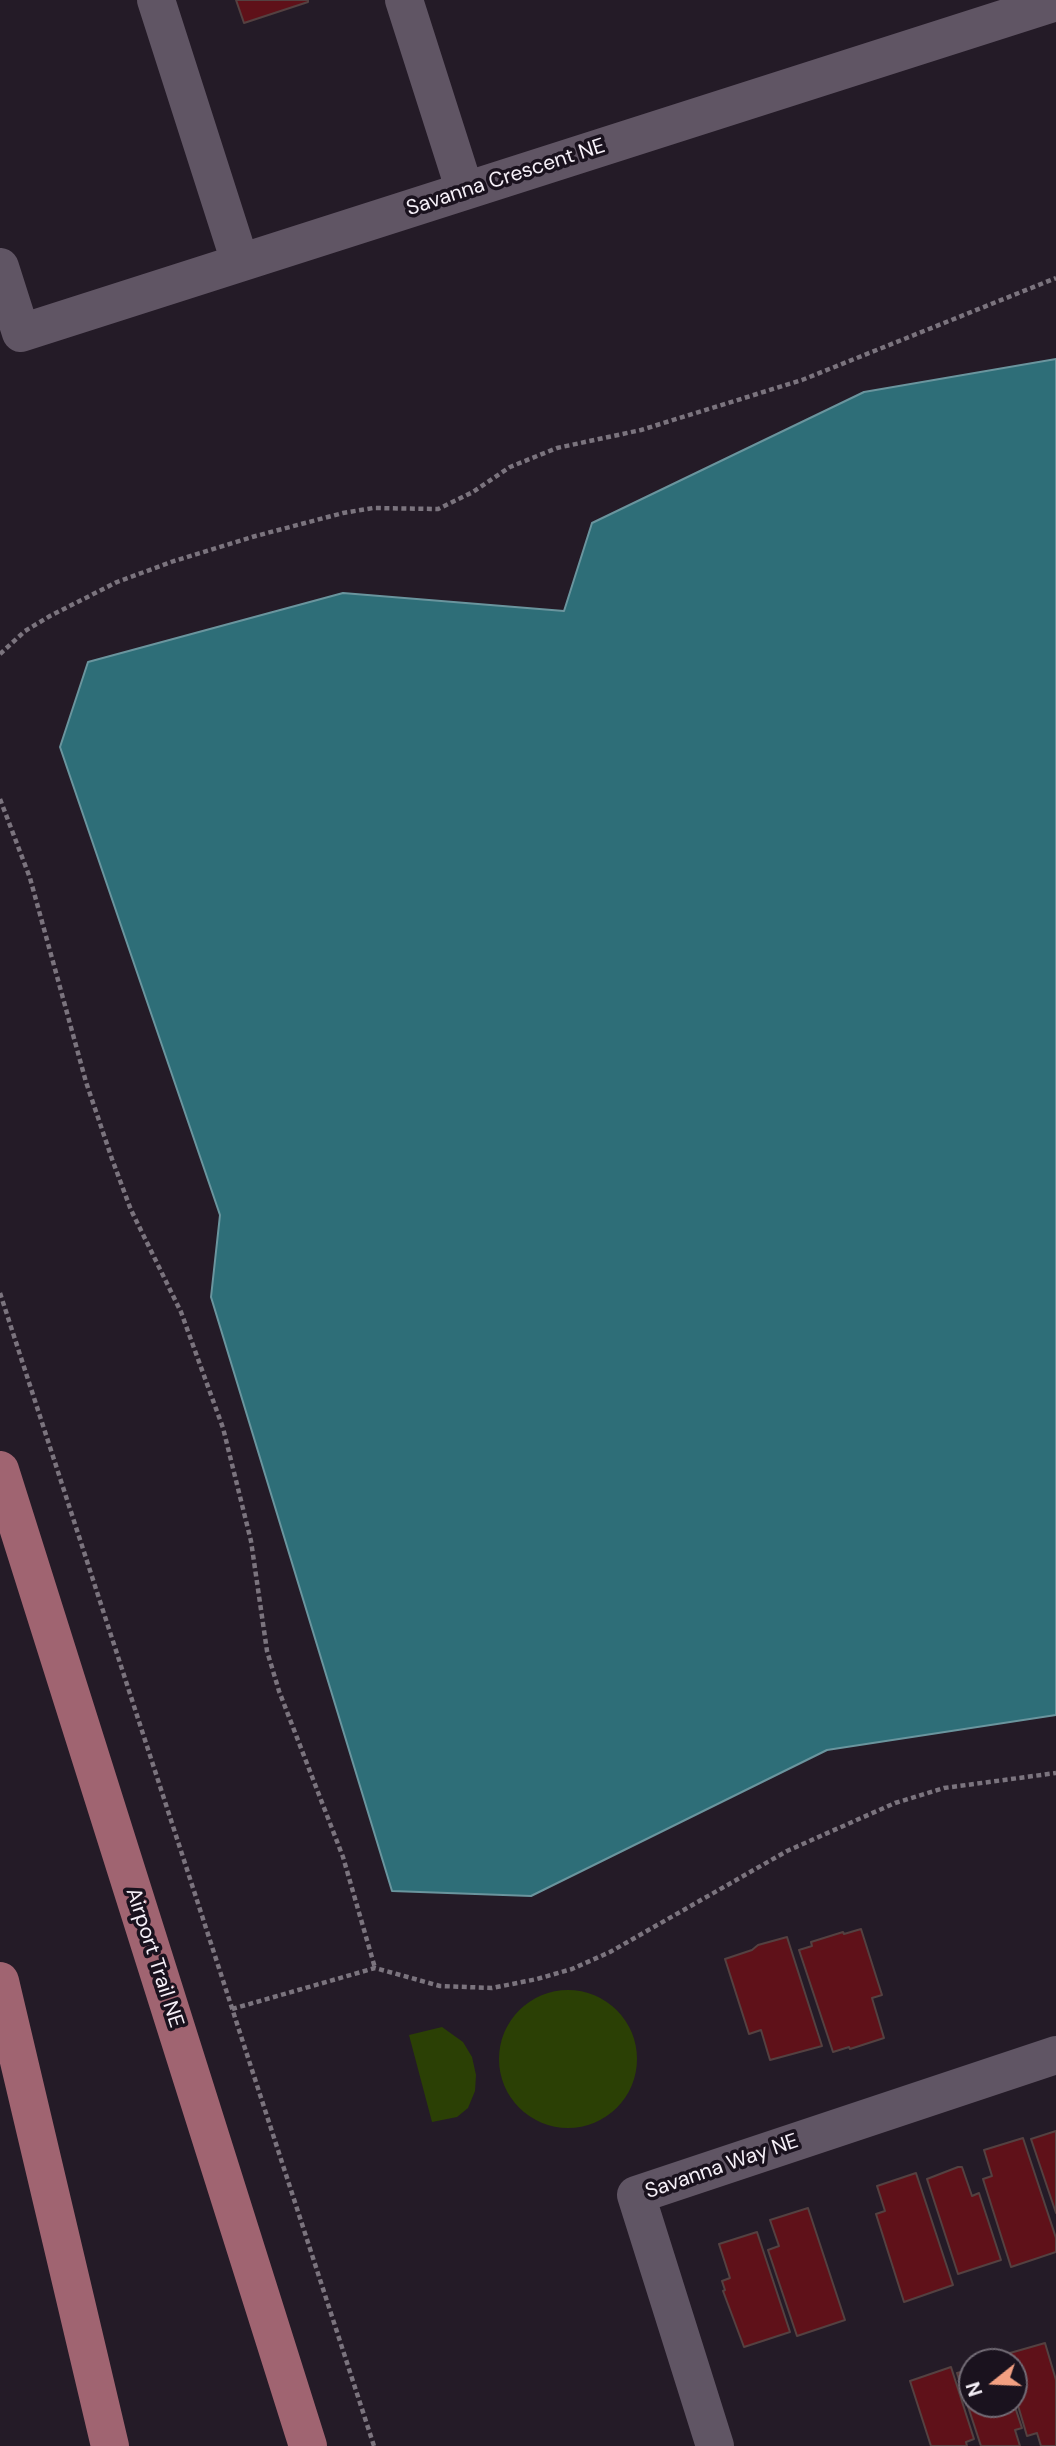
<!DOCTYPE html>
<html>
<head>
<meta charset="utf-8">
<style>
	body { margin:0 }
	#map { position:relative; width:1056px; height:2446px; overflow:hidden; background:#241b27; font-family:"DM Sans",sans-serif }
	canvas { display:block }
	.north { position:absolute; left:958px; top:2348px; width:70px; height:70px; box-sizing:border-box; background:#1a121e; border:2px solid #726b75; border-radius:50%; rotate:252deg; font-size:19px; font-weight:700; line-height:28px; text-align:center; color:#f6f0f8 }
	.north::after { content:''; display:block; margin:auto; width:24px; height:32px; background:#f3a082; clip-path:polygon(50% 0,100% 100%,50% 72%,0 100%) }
</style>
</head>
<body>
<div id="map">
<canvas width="1056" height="2446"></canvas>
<div class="north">N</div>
</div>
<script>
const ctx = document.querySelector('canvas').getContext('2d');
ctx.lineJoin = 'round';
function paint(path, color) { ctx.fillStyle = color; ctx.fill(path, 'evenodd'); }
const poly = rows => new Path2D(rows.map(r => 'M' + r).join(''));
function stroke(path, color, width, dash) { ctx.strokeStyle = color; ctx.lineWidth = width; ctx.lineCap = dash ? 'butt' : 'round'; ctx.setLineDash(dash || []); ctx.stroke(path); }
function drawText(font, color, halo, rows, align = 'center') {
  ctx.font = font + ' "DM Sans",sans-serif'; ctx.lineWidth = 7; ctx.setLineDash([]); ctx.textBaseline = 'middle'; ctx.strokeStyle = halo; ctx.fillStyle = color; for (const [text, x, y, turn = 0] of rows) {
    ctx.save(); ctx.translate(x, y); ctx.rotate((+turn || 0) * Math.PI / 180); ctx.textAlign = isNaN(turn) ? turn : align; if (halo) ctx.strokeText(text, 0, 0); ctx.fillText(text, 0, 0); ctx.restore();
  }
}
const green = poly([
	'499 2059a69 69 0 1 1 138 0a69 69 0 1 1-138 0Z',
	[442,2027,463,2042,472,2057,476,2075,475,2091,468,2108,457,2117,432,2122,409,2035]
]);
const water = poly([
	[1056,359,1056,1715,827,1750,531,1896,392,1891,211,1297,220,1215,60,747,88,662,343,593,564,611,592,523,864,392,1056,359]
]);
const building = poly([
	[236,0,308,0,308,2,244,23,236,0],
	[861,1929,882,1995,872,1998,884,2038,850,2049,849,2047,833,2052,799,1950,812,1946,811,1942,843,1932,844,1934,861,1929],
	[787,1937,822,2046,770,2060,761,2030,749,2034,725,1959,752,1950,758,1945,787,1937],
	[1056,2131,1056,2213,1031,2139,1056,2131],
	[1023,2138,1056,2238,1056,2252,1011,2267,983,2179,992,2176,984,2150,1023,2138],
	[958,2167,962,2167,972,2196,979,2193,1001,2260,958,2274,927,2179,958,2167],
	[916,2173,953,2285,904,2302,876,2214,885,2211,877,2186,916,2173],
	[808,2208,845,2320,797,2336,768,2250,779,2246,770,2220,808,2208],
	[757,2232,790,2332,744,2347,723,2291,725,2290,722,2281,730,2278,719,2244,757,2232],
	[1045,2343,1056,2380,1056,2446,1041,2446,1037,2433,1027,2436,1014,2392,1014,2362,1005,2362,1003,2355,1045,2343],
	[951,2367,974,2439,966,2442,967,2446,931,2446,910,2381,951,2367],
	[972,2369,972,2404,1014,2404,1022,2428,1015,2430,1020,2446,981,2446,957,2373,972,2369]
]);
const path = poly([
	[0,654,25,631,50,616,117,582,174,561,252,537,343,513,373,508,438,509,473,492,510,467,557,448,641,430,802,380,1056,278],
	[0,799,30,878,86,1082,112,1159,131,1210,181,1312,223,1428,251,1541,267,1651,279,1691,343,1857,375,1968],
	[0,1293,374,2446],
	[232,2009,375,1968,440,1986,492,1988,537,1979,572,1969,610,1952,787,1851,895,1803,944,1788,1056,1773]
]);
const minor = poly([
	[156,0,240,262],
	[404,0,465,191],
	[0,267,21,333,1056,2],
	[715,2446,636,2195,1056,2055]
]);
const major = poly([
	[0,1470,308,2446],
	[0,1981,110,2446]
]);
const streetNames = [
	["Savanna Crescent NE",506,178,-18],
	["Airport Trail NE",154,1958,72],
	["Savanna Way NE",722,2167,-19]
];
paint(green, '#2b4005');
paint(water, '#2e6e78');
stroke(water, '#6a959e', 2);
paint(building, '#5f1119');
stroke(building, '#544141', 2);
stroke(path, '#7b747e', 4.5, [5, 3.5]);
stroke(minor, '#605564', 38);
stroke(major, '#a06471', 38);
drawText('21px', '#f6f0f8', '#1a121e', streetNames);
</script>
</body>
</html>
